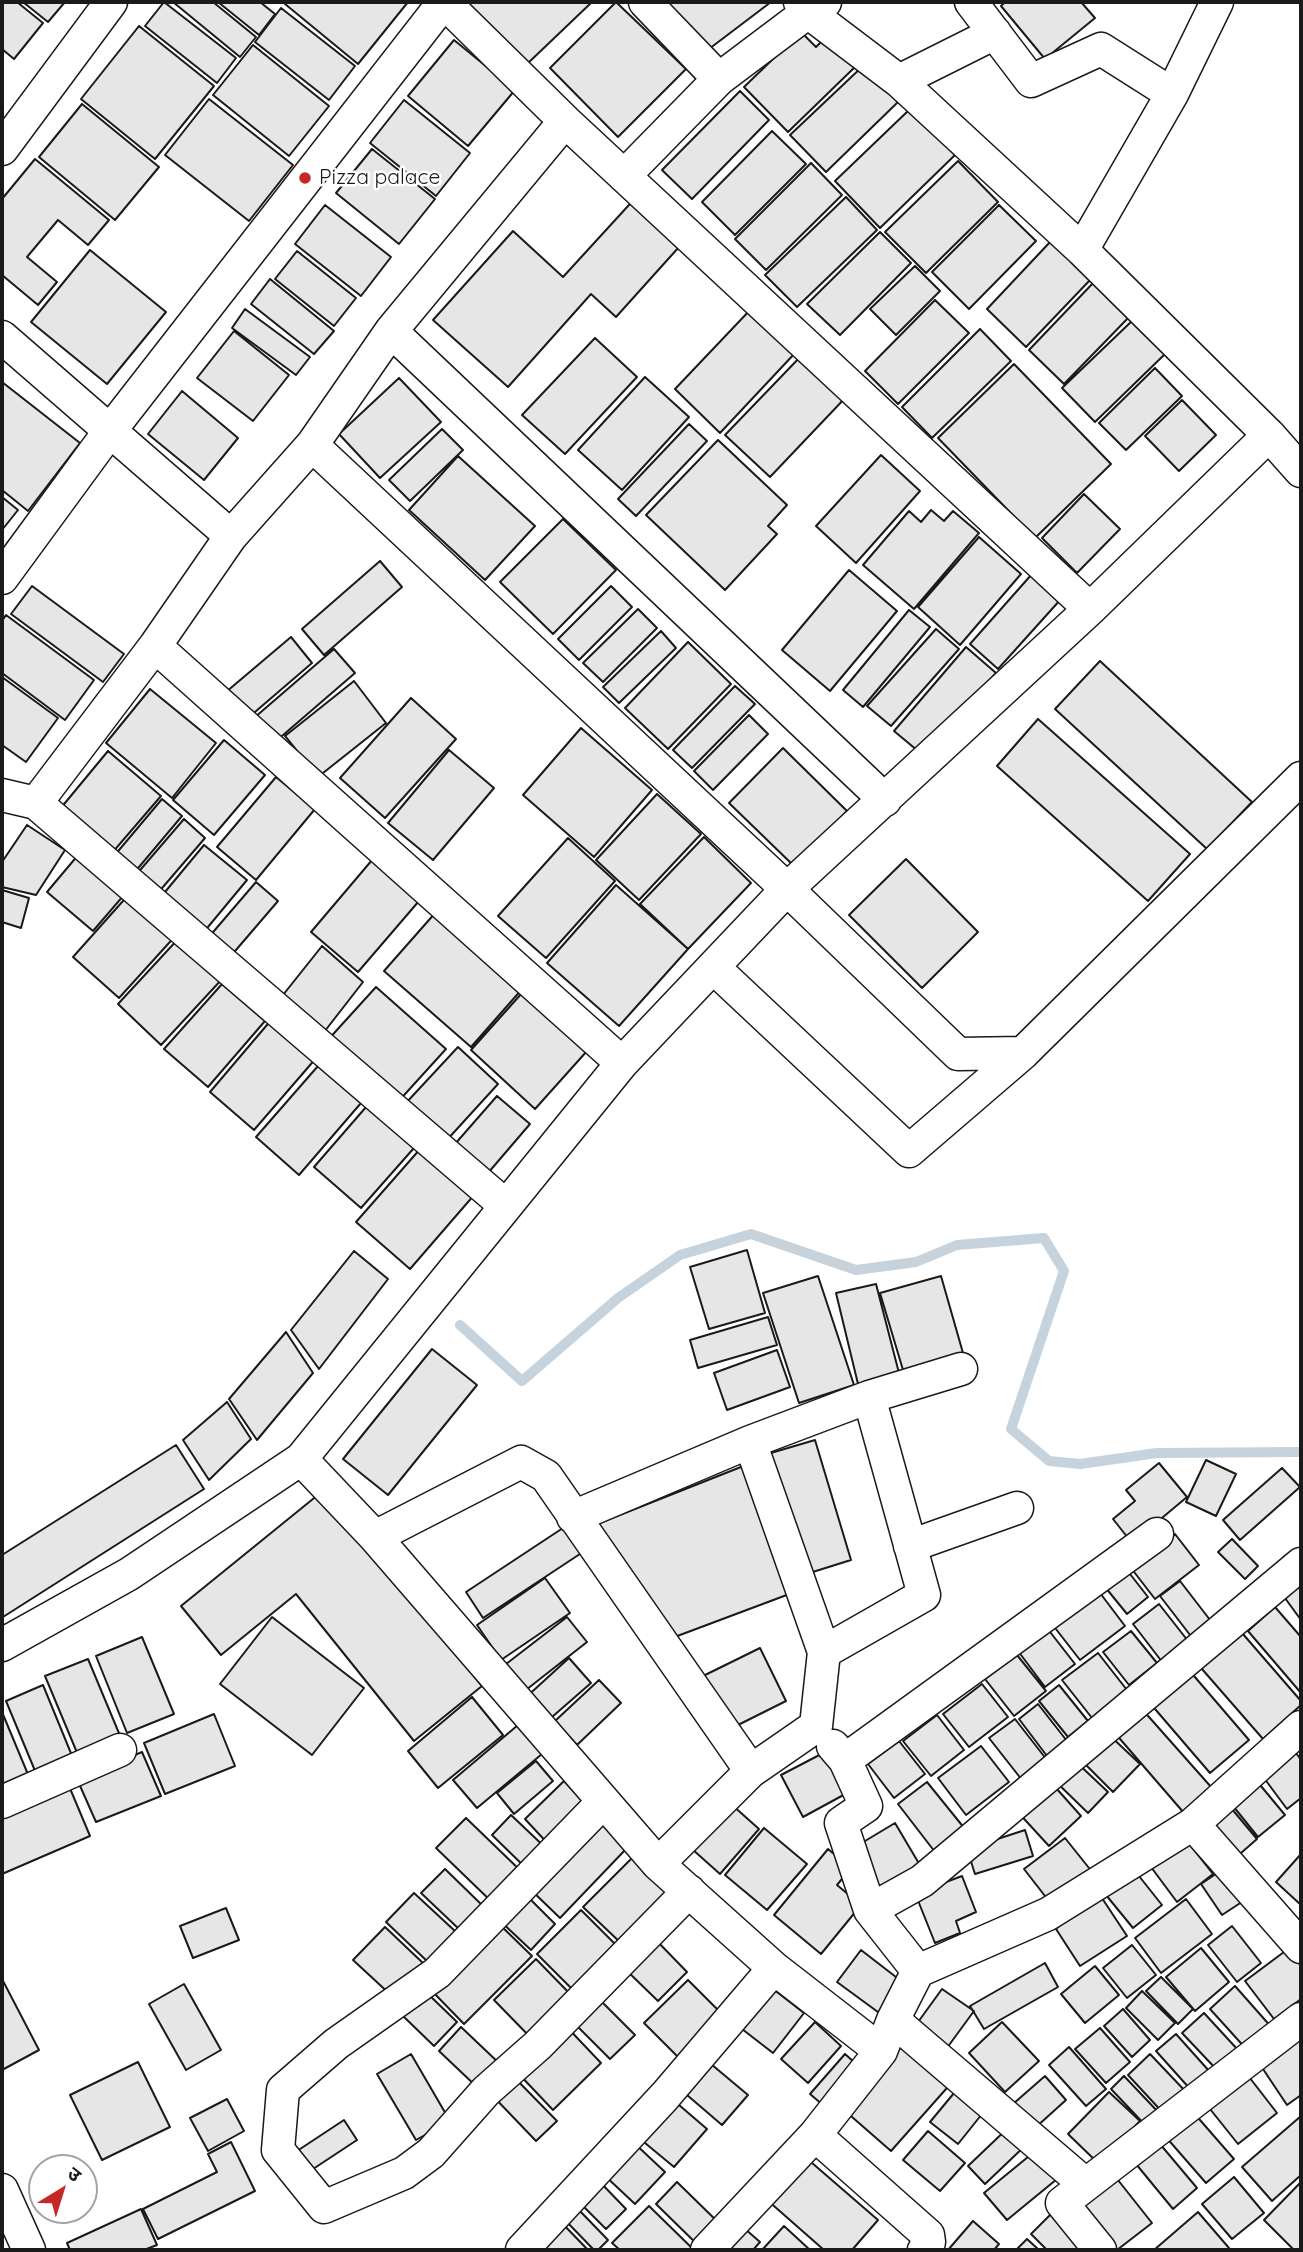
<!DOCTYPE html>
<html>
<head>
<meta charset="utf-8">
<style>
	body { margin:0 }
	#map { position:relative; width:1303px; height:2252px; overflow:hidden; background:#fff; font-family:Quicksand,"Noto Sans Devanagari",sans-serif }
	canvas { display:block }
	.frame { position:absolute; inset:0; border:4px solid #1a1a1a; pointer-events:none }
	.north { position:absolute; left:28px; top:2154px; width:70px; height:70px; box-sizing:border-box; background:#fff; border:2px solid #a3a3a3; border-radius:50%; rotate:38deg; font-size:19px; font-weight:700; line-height:28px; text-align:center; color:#1a1a1a }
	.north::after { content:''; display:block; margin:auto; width:24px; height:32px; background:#c62828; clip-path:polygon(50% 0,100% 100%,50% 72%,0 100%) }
</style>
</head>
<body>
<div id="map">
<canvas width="1303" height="2252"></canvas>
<div class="frame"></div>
<div class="north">उ</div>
</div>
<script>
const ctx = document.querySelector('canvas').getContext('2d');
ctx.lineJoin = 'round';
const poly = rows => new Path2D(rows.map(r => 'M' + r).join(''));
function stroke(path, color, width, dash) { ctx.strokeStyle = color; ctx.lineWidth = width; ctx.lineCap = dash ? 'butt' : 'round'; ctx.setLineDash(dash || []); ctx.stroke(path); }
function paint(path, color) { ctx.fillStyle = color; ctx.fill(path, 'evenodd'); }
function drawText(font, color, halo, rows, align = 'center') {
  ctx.font = font + ' Quicksand,sans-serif'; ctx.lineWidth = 5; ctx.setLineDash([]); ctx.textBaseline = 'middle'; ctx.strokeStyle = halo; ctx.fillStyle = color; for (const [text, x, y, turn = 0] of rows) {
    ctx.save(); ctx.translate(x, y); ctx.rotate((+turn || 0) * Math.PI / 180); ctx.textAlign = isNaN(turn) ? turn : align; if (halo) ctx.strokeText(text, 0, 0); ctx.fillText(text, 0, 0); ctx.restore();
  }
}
const stream = poly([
	[460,1325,522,1381,618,1298,680,1255,751,1234,856,1270,916,1262,957,1245,1044,1238,1064,1271,1011,1429,1049,1461,1080,1464,1157,1453,1301,1452]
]);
const building = poly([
	[2,2,17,2,43,23,14,59,2,49,2,2],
	[23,2,65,2,48,22,23,2],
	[164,2,236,58,217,83,145,26,164,2],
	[173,2,213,2,256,37,240,57,173,2],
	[218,2,260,2,275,14,259,35,218,2],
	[287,2,408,2,358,64,285,4,287,2],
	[470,2,592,2,526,65,468,4,470,2],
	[616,2,686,69,618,137,550,68,616,2],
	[666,2,771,2,705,52,666,2],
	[1005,2,1081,2,1095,18,1045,59,1001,6,1005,2],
	[281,8,355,66,329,100,255,42,281,8],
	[139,26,214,86,155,159,81,99,139,26],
	[801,32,816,47,827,36,856,66,788,132,744,87,801,32],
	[454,40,515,90,468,146,408,96,454,40],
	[253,45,329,106,289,156,213,95,253,45],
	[864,65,898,102,826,172,790,135,864,65],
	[740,91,769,120,692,199,662,170,740,91],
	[209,99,293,165,249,221,165,155,209,99],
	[404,100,470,153,436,196,370,143,404,100],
	[82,104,159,167,115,220,39,157,82,104],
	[910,109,955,155,880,228,835,181,910,109],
	[772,131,806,164,735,235,702,202,772,131],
	[372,149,435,199,399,244,336,193,372,149],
	[35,159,109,220,88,245,58,220,27,257,57,282,38,305,2,275,2,199,35,159],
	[958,161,998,202,926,273,885,232,958,161],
	[811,163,842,195,766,270,735,239,811,163],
	[639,194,688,237,616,317,591,294,508,387,433,320,513,231,563,277,639,194],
	[846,197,877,230,797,307,765,275,846,197],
	[325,205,391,257,361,296,295,244,325,205],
	[999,205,1036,241,969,309,932,272,999,205],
	[880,232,911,263,840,335,807,304,880,232],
	[1051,241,1091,279,1026,347,987,309,1051,241],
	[90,250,166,312,107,384,31,322,90,250],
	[297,251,356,298,334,326,275,279,297,251],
	[915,266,940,291,896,335,870,309,915,266],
	[270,279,334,331,314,354,251,304,270,279],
	[1095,281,1131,315,1064,384,1029,350,1095,281],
	[935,300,969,333,898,404,865,371,935,300],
	[245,309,310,357,296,375,232,328,245,309],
	[751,309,796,352,720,433,675,389,751,309],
	[1133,320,1165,354,1095,422,1062,388,1133,320],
	[980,329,1011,361,932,438,902,407,980,329],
	[234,331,289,375,253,421,197,378,234,331],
	[595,338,637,377,565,454,522,415,595,338],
	[803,354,847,396,770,477,725,435,803,354],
	[1014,364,1111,464,1035,538,938,438,1014,364],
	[1155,368,1182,396,1126,450,1099,423,1155,368],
	[645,377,689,417,622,490,578,450,645,377],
	[399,378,441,422,380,478,339,434,399,378],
	[2,382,80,443,28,511,2,490,2,382],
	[182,391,238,438,204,480,148,434,182,391],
	[1182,400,1216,435,1179,471,1145,436,1182,400],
	[689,424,707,441,636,516,618,499,689,424],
	[442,429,463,450,410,501,389,480,442,429],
	[718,440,787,505,768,526,777,534,725,590,646,515,718,440],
	[881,455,920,491,856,563,816,526,881,455],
	[458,456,535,526,485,580,409,510,458,456],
	[1084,494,1120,529,1077,573,1042,538,1084,494],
	[2,497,18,510,2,530,2,497],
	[931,510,944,521,953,511,979,533,914,609,863,565,909,511,921,522,931,510],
	[563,519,616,570,553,634,500,582,563,519],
	[979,537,1021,574,960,645,918,607,979,537],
	[380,561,402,587,324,655,302,629,380,561],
	[849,570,897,611,830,691,782,650,849,570],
	[1032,574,1061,599,998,669,970,644,1032,574],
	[32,586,124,654,103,682,11,614,32,586],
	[611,586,632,607,579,660,558,639,611,586],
	[638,609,657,628,603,682,583,663,638,609],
	[909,610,930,627,863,707,843,690,909,610],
	[6,615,94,680,65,720,2,673,2,621,6,615],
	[936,629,959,649,891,726,867,706,936,629],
	[661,631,676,648,619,703,603,687,661,631],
	[291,637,312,663,248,718,226,692,291,637],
	[688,642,731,684,668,749,625,708,688,642],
	[966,647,996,673,924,756,894,731,966,647],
	[334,649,355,673,275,742,254,718,334,649],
	[1100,661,1252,802,1207,849,1055,709,1100,661],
	[2,677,58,718,26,762,2,745,2,677],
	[354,681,386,723,318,777,285,736,354,681],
	[735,686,755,704,692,768,673,750,735,686],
	[150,689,216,743,172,798,106,743,150,689],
	[411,698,456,739,385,818,340,778,411,698],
	[749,715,768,734,713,790,694,771,749,715],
	[1038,719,1190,854,1148,901,997,766,1038,719],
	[581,728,652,790,594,857,523,795,581,728],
	[224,740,265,775,214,835,173,800,224,740],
	[783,748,847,811,794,866,729,803,783,748],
	[449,750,494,788,433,860,388,823,449,750],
	[108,751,161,796,112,853,60,809,108,751],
	[276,777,315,809,256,880,217,847,276,777],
	[657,794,701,834,639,900,596,860,657,794],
	[162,799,182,816,134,873,114,856,162,799],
	[184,819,205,838,157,894,135,876,184,819],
	[27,825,65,850,36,895,2,887,2,862,27,825],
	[704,837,751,883,688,949,640,904,704,837],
	[568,838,615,881,546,958,498,916,568,838],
	[204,845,247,880,203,933,160,898,204,845],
	[84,848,130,888,93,931,47,892,84,848],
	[378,853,425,894,358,972,311,932,378,853],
	[906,859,978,932,922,988,849,915,906,859],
	[256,882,278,901,230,957,208,938,256,882],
	[616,885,688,949,619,1026,547,963,616,885],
	[2,890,29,898,21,928,2,922,2,890],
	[131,892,178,933,119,998,73,957,131,892],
	[436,912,523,988,471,1047,384,971,436,912],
	[179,938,223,978,161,1045,118,1004,179,938],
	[322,946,363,982,321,1036,279,1000,322,946],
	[222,984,265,1021,208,1087,164,1049,222,984],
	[376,987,446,1049,396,1104,326,1042,376,987],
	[522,993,587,1051,535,1109,471,1050,522,993],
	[272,1019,317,1057,254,1130,210,1092,272,1019],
	[458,1047,498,1084,446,1141,405,1104,458,1047],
	[318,1066,361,1103,299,1175,256,1137,318,1066],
	[497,1096,530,1124,488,1173,455,1144,497,1096],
	[373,1099,421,1140,361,1208,314,1167,373,1099],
	[428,1140,481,1187,410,1269,356,1222,428,1140],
	[747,1250,765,1313,709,1329,690,1267,747,1250],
	[354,1251,388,1279,319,1369,291,1330,354,1251],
	[818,1276,854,1385,799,1403,763,1293,818,1276],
	[941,1276,963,1353,903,1370,880,1293,941,1276],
	[876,1284,899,1373,858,1384,836,1293,876,1284],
	[768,1317,777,1345,698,1368,690,1340,768,1317],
	[286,1332,313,1373,257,1440,229,1399,286,1332],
	[432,1349,477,1385,388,1495,343,1459,432,1349],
	[777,1350,790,1387,727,1410,714,1373,777,1350],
	[227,1402,251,1439,209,1480,183,1440,227,1402],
	[815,1440,851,1560,800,1576,764,1455,815,1440],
	[176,1445,204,1489,3,1617,2,1555,176,1445],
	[1206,1460,1236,1474,1216,1516,1186,1502,1206,1460],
	[751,1463,800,1590,664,1641,597,1524,751,1463],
	[1159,1463,1187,1497,1132,1543,1113,1519,1135,1501,1126,1490,1159,1463],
	[1282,1468,1300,1487,1240,1540,1223,1520,1282,1468],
	[324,1490,482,1686,414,1741,296,1594,221,1655,181,1606,324,1490],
	[569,1524,586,1550,483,1618,466,1592,569,1524],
	[1175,1534,1199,1565,1155,1599,1131,1568,1175,1534],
	[1232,1539,1258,1566,1245,1579,1218,1552,1232,1539],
	[1123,1565,1148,1597,1127,1614,1101,1582,1123,1565],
	[545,1578,570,1613,501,1660,477,1625,545,1578],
	[1301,1580,1301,1620,1282,1594,1301,1580],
	[1180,1581,1217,1629,1197,1644,1160,1596,1180,1581],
	[1097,1589,1125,1626,1080,1660,1052,1624,1097,1589],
	[1159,1604,1192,1646,1166,1667,1133,1624,1159,1604],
	[1275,1607,1301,1637,1301,1693,1248,1631,1275,1607],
	[272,1617,364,1688,312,1755,220,1684,272,1617],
	[567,1617,587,1642,517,1697,497,1671,567,1617],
	[1236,1626,1301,1701,1301,1705,1263,1739,1195,1661,1236,1626],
	[1047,1628,1075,1664,1045,1687,1018,1651,1047,1628],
	[1131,1631,1157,1663,1129,1685,1103,1652,1131,1631],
	[142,1637,174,1714,127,1733,96,1656,142,1637],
	[760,1648,786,1701,728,1730,701,1677,760,1648],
	[1098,1653,1127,1690,1092,1718,1062,1680,1098,1653],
	[1017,1655,1046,1691,1014,1716,985,1679,1017,1655],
	[569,1658,591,1683,544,1724,523,1700,569,1658],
	[88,1659,121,1738,78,1755,45,1676,88,1659],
	[1188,1669,1249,1740,1210,1773,1149,1702,1188,1669],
	[599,1680,621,1703,577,1745,555,1721,599,1680],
	[982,1684,1008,1717,969,1747,943,1714,982,1684],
	[43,1685,75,1763,38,1778,6,1701,43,1685],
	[1059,1685,1088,1721,1068,1737,1039,1701,1059,1685],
	[472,1697,503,1735,438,1788,408,1751,472,1697],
	[1038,1704,1067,1741,1047,1756,1019,1719,1038,1704],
	[1141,1708,1212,1788,1184,1813,1114,1732,1141,1708],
	[2,1712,32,1784,2,1796,2,1712],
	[214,1714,235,1766,165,1794,144,1743,214,1714],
	[937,1715,964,1750,931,1776,903,1741,937,1715],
	[1015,1719,1047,1760,1022,1780,989,1738,1015,1719],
	[518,1725,542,1754,477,1808,453,1780,518,1725],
	[1105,1731,1140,1764,1113,1792,1079,1758,1105,1731],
	[899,1741,925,1774,894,1798,868,1764,899,1741],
	[981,1746,1009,1782,966,1815,938,1778,981,1746],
	[1294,1750,1301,1760,1301,1798,1287,1809,1261,1774,1294,1750],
	[827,1751,849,1792,803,1817,781,1775,827,1751],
	[142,1752,161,1796,96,1822,77,1779,142,1752],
	[1072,1758,1108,1792,1088,1813,1052,1778,1072,1758],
	[536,1761,553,1781,514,1814,497,1793,536,1761],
	[1048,1779,1081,1816,1049,1846,1015,1809,1048,1779],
	[1256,1780,1285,1815,1258,1837,1229,1801,1256,1780],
	[564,1781,590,1809,551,1847,525,1819,564,1781],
	[927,1782,965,1829,935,1852,898,1804,927,1782],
	[69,1786,90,1836,2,1874,2,1815,69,1786],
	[1226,1802,1257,1839,1233,1860,1201,1821,1226,1802],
	[731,1804,759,1829,720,1874,692,1849,731,1804],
	[511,1815,550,1852,531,1873,492,1835,511,1815],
	[466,1818,524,1874,495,1905,436,1848,466,1818],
	[596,1818,627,1848,560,1918,529,1888,596,1818],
	[895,1823,924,1872,884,1896,855,1847,895,1823],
	[764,1828,807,1864,767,1910,725,1875,764,1828],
	[1025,1830,1033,1856,975,1874,967,1849,1025,1830],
	[1183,1836,1213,1874,1177,1902,1148,1863,1183,1836],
	[1065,1838,1093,1873,1052,1905,1024,1869,1065,1838],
	[828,1849,851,1868,837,1885,861,1905,821,1954,774,1915,828,1849],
	[1301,1854,1301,1905,1276,1882,1301,1854],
	[634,1856,674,1896,624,1946,583,1907,634,1856],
	[1229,1865,1251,1896,1222,1915,1201,1884,1229,1865],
	[445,1869,483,1906,460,1930,421,1893,445,1869],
	[1135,1871,1162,1905,1133,1928,1106,1895,1135,1871],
	[962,1876,976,1912,956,1921,960,1933,935,1943,913,1888,938,1885,962,1876],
	[1096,1889,1127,1936,1080,1966,1056,1929,1060,1925,1055,1916,1096,1889],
	[523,1892,555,1924,531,1950,497,1918,523,1892],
	[414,1893,456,1932,428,1962,386,1922,414,1893],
	[1186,1899,1212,1934,1161,1973,1135,1938,1186,1899],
	[226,1908,239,1940,193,1958,180,1926,226,1908],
	[581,1910,619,1948,575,1992,537,1954,581,1910],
	[497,1922,532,1956,464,2024,430,1989,497,1922],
	[1232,1926,1261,1963,1237,1982,1208,1945,1232,1926],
	[385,1927,424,1964,393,1997,353,1960,385,1927],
	[655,1939,687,1972,658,2001,625,1969,655,1939],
	[1132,1945,1156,1975,1127,1998,1103,1968,1132,1945],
	[1201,1948,1229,1982,1195,2011,1166,1977,1201,1948],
	[1288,1949,1301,1966,1301,1999,1274,2019,1245,1981,1288,1949],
	[861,1950,905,1984,882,2015,837,1982,861,1950],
	[536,1959,576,2000,534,2041,494,2000,536,1959],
	[1045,1963,1058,1987,984,2029,970,2006,1045,1963],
	[1095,1966,1119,1995,1085,2023,1061,1994,1095,1966],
	[1161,1977,1193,2009,1178,2024,1146,1991,1161,1977],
	[2,1979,39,2050,2,2070,2,1979],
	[688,1980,724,2016,680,2059,644,2023,688,1980],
	[764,1982,804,2013,773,2053,733,2022,764,1982],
	[184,1984,221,2050,186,2070,149,2004,184,1984],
	[1235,1986,1273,2029,1248,2051,1210,2009,1235,1986],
	[942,1989,974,2011,944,2052,913,2029,942,1989],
	[1142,1991,1175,2023,1158,2040,1126,2008,1142,1991],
	[426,1992,457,2022,434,2046,403,2016,426,1992],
	[593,1993,635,2035,610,2059,568,2017,593,1993],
	[1123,2009,1150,2040,1132,2057,1104,2026,1123,2009],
	[1204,2013,1238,2050,1217,2070,1182,2033,1204,2013],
	[815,2022,841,2046,808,2083,781,2059,815,2022],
	[1002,2022,1039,2061,1005,2092,969,2053,1002,2022],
	[564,2024,601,2063,553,2110,516,2071,564,2024],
	[461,2027,501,2065,479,2089,439,2051,461,2027],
	[1100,2028,1130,2062,1106,2083,1075,2049,1100,2028],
	[1301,2030,1301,2095,1287,2105,1257,2060,1301,2030],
	[1176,2034,1210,2072,1191,2090,1156,2051,1176,2034],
	[908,2039,954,2080,891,2151,844,2110,908,2039],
	[1069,2047,1106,2089,1086,2106,1049,2065,1069,2047],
	[411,2054,450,2121,416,2140,377,2074,411,2054],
	[845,2054,864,2071,830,2111,810,2094,845,2054],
	[1150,2054,1188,2094,1165,2115,1128,2075,1150,2054],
	[705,2059,748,2095,722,2125,680,2089,705,2059],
	[138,2062,170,2127,102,2160,70,2095,138,2062],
	[510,2073,557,2121,536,2141,490,2093,510,2073],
	[1246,2073,1277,2113,1238,2144,1206,2104,1246,2073],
	[1045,2076,1066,2100,1035,2128,1013,2104,1045,2076],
	[1124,2076,1161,2115,1148,2128,1111,2089,1124,2076],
	[959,2087,986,2109,958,2144,930,2122,959,2087],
	[1109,2092,1140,2121,1099,2164,1068,2134,1109,2092],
	[227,2099,244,2131,208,2151,190,2118,227,2099],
	[672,2099,707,2129,674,2167,639,2138,672,2099],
	[1193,2112,1234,2159,1206,2183,1165,2136,1193,2112],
	[1301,2116,1301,2175,1272,2201,1242,2167,1301,2116],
	[344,2120,357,2140,307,2173,294,2153,344,2120],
	[1011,2125,1028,2143,985,2184,968,2166,1011,2125],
	[928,2131,965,2163,940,2191,903,2160,928,2131],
	[632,2141,665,2172,635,2204,602,2173,632,2141],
	[231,2142,255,2191,158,2239,143,2209,217,2172,208,2154,231,2142],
	[1160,2144,1197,2188,1173,2209,1136,2164,1160,2144],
	[1034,2152,1057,2179,1007,2220,984,2193,1034,2152],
	[804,2156,878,2220,852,2250,824,2250,766,2199,804,2156],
	[1114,2175,1152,2223,1117,2250,1114,2250,1078,2203,1114,2175],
	[1234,2177,1264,2213,1232,2239,1202,2204,1234,2177],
	[597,2179,626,2209,606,2229,576,2199,597,2179],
	[677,2182,725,2229,703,2250,656,2204,677,2182],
	[1301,2182,1301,2250,1294,2250,1264,2220,1301,2182],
	[649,2206,694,2250,620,2250,612,2243,649,2206],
	[577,2208,608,2240,598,2250,594,2250,565,2220,577,2208],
	[141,2209,157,2245,144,2250,70,2250,67,2243,141,2209],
	[1054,2211,1093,2250,1047,2250,1031,2234,1054,2211],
	[1198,2212,1229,2248,1226,2250,1154,2250,1198,2212],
	[559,2220,588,2250,546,2250,537,2241,559,2220],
	[736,2221,760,2242,753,2250,710,2250,736,2221],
	[973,2221,999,2244,994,2250,948,2250,973,2221],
	[784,2226,810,2250,762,2250,784,2226],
	[1027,2239,1039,2250,1016,2250,1027,2239]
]);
const street = poly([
	[444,2,565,121,1090,609],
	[645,2,719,79],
	[800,2,808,12,899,81,1082,250,1269,435,1301,471],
	[971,2,1031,81,1101,49,1172,94],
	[899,81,995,33],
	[2,149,111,2],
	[624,176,719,79,808,12,825,2],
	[1082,250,1172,94,1217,2],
	[391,331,885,800],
	[2,337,231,536],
	[312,445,787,889,958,1054,1023,1053],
	[2,578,109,432,444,2],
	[155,646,622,1063],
	[2,795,36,803,506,1206],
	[36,803,155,646,231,536,312,445,391,331,565,121],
	[713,967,909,1151,1023,1053,1301,778],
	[301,1459,375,1537,658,1864,774,1968,881,2051],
	[573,1517,750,1442,869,1397,961,1369],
	[375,1537,521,1462,546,1476,751,1771],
	[910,1546,1017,1508],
	[2,1645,129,1574,301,1459,622,1063,713,967,787,889,1090,609,1269,435],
	[824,1652,924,1595,869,1397],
	[833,1746,845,1760,866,1806,841,1823,870,1910,918,1971],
	[845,1760,1157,1534],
	[2,1802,120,1750],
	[603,1802,437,1973,336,2044,283,2090,278,2150,324,2207,404,2173,431,2153,486,2091,538,2045,689,1891],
	[1193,1824,1301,1947],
	[658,1864,751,1771,816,1726,824,1652,750,1442],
	[870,1910,922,1881,1301,1564],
	[893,2020,1085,2184],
	[815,2135,928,2235,929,2242,924,2250],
	[2,2190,29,2250],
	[522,2250,665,2096,774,1968],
	[707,2250,815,2135,881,2051,893,2020,918,1971,1048,1914,1193,1824,1301,1727],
	[1100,2250,1062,2203,1301,2019]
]);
const markers = [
	[305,178,7,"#c62828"]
];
const poiNames = [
	["Pizza palace",319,178]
];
stroke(stream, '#c6d2dc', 10);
paint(building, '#e6e6e6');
stroke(building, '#1a1a1a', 2);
stroke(street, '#1a1a1a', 35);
stroke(street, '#fff', 32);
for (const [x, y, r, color] of markers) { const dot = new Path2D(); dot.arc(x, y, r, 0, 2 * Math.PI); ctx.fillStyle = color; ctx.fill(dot); stroke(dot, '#fff', 2.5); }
drawText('21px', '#1a1a1a', '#fff', poiNames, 'left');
</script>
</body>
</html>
